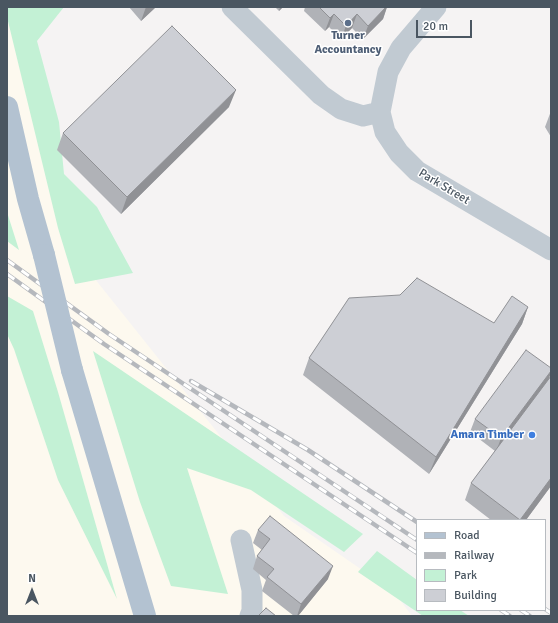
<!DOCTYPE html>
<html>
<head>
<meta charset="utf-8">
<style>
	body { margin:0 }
	#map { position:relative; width:558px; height:623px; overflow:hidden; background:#f5f3f3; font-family:Signika,sans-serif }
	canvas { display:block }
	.frame { position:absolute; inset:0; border:8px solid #4a5661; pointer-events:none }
	.legend { position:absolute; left:416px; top:519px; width:130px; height:92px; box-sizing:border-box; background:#fff; border:1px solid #b7bbc0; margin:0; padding:5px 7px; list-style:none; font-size:12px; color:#4a5661 }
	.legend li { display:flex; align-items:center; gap:8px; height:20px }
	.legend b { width:20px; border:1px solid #b7bbc0 }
	.north { position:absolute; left:12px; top:571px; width:40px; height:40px; -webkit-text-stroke:3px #fff; paint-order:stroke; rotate:0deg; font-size:11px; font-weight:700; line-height:16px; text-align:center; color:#4a5661 }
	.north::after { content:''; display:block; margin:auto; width:14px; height:18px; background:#4a5661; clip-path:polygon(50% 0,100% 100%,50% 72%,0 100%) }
	.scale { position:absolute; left:416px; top:20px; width:56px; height:18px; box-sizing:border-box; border:2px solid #4a5661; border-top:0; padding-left:5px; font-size:12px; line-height:14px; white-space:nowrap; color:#4a5661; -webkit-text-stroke:3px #fff; paint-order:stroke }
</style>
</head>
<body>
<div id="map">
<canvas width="558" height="623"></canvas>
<div class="frame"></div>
<ul class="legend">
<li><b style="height:5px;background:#b3c2d1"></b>Road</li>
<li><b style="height:5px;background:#b5b8bd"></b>Railway</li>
<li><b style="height:11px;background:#c3f1d5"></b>Park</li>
<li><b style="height:11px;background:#cdcfd5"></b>Building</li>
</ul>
<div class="north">N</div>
<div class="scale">20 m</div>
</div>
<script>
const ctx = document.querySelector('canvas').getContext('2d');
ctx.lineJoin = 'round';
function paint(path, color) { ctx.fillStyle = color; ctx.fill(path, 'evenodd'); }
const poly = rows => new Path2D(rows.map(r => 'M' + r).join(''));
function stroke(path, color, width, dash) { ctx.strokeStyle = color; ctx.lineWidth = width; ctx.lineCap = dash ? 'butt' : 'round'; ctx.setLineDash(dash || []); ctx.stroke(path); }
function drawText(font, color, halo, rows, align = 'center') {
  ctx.font = font + ' Signika,sans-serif'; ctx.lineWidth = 3; ctx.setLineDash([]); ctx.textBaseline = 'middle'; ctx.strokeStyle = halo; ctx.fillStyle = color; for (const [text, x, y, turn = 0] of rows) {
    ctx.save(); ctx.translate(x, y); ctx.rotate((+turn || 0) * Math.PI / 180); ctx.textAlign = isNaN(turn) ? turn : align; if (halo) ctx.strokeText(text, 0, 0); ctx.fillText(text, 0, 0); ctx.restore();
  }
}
const commercial = poly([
	[7,7,91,274,284,516,394,592,412,616,7,616]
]);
const green = poly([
	[7,7,64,7,37,41,59,122,64,174,97,207,133,273,75,284,58,228,7,17],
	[7,212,19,250,7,241],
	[7,296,33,311,58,392,117,599,58,480,14,349,7,334],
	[93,351,363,534,344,552,251,490,187,468,228,594,171,586,140,502],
	[377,551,417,580,417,610,460,610,469,616,423,616,358,572]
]);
const minor = poly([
	[232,7,321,95,341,109,363,116,380,112,385,132,399,153,417,171,551,250],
	[380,112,388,72,401,48,436,7],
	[241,540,252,590,252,611,250,616]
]);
const primary = poly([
	[7,107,28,199,44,255],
	[72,370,145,616]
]);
const rail = poly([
	[7,260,109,334,417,540],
	[7,274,104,344,417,553],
	[191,381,308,450,417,522],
	[545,609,551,613],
	[501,610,510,616],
	[521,610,530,616]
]);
const primaryBridge = poly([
	[44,255,72,370]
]);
const wall = poly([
	[129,7,156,7,141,21],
	[275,7,283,7,279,11],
	[305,7,387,7,383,19,363,39,352,28,341,39,329,27,325,31,304,11],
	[229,107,121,214,57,150,63,133],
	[551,111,551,137,545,127],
	[528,307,522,324,429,474,303,375,309,358,494,323],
	[551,368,551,373,549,378,551,376,551,486,526,520,491,520,465,500,471,483,495,451,470,432,475,419],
	[258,530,328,579,298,616,294,616,262,591,266,580,253,569,257,556,262,550,253,543]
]);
const shadedWall = poly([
	[146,7,156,7,141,21],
	[280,7,283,7,279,11],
	[386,7,387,7,383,19,363,39,368,26],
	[334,14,329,27,325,31,330,18],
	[357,14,352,28,341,39,346,26],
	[236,90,229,107,121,214,127,197],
	[528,307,522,324,429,474,436,457],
	[551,371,551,373,547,383,496,452,501,438],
	[551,478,551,486,526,520,520,520],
	[333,566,328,579,298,616,297,616,301,604]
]);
const building = poly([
	[319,7,386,7,368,26,357,14,346,26,334,14,330,18,319,7],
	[172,26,236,90,127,197,63,133,172,26],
	[417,278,494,323,512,296,528,307,436,457,309,358,349,298,400,295,417,278],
	[526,350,551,368,551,371,501,438,475,419,526,350],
	[551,376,551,478,520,520,471,483,551,376],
	[270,516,333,566,301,604,267,577,274,569,257,556,270,539,258,530,270,516],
	[266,608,276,616,258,616,266,608]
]);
const markers = [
	[348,23,4,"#5c6f8a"],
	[532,435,4,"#3f7fe0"]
];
const serviceNames = [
	["Turner",348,36],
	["Accountancy",348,50]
];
const streetNames = [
	["Park Street",444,187,31]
];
const shopNames = [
	["Amara Timber",524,435]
];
paint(commercial, '#fdf9ef');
paint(green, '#c3f1d5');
stroke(minor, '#c1cad2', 21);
stroke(primary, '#b3c2d1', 22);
stroke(rail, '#b5b8bd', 4.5);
stroke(rail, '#fff', 3, [9]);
stroke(primaryBridge, '#b3c2d1', 22);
paint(wall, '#b0b2b7');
paint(shadedWall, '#909195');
paint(building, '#cdcfd5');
stroke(building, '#909195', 1);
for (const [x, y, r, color] of markers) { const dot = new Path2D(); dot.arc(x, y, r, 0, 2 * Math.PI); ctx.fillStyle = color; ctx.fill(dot); stroke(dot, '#fff', 1.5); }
drawText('bold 12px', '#4e5e75', '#fff', serviceNames);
drawText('12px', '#4a5661', '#fff', streetNames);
drawText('bold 12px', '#366cbe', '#fff', shopNames, 'right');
</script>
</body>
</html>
